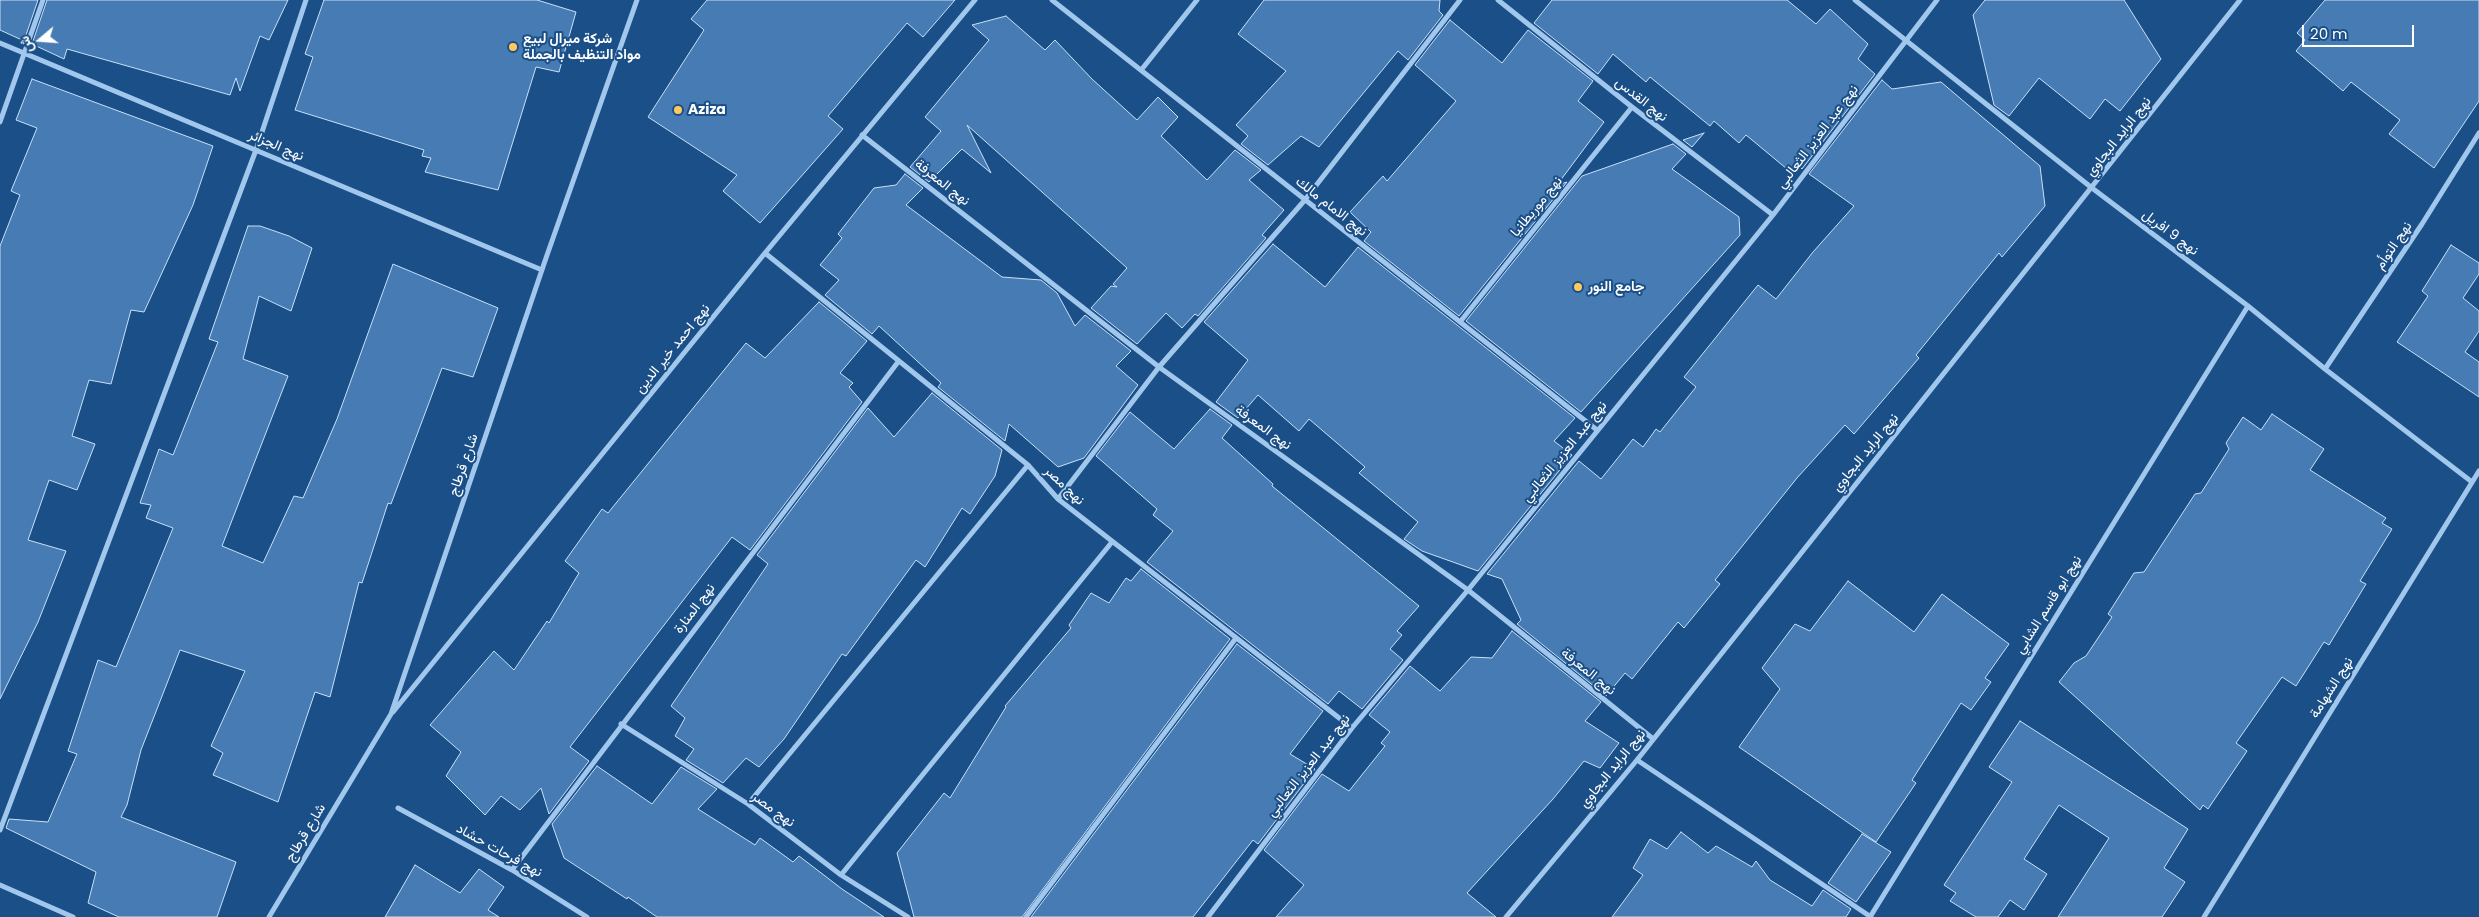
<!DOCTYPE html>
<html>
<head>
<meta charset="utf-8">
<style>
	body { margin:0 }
	#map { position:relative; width:2479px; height:917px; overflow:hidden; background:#1a4f88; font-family:Poppins,Vazirmatn,sans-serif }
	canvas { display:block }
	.north { position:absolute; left:15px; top:15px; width:50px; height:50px; -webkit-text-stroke:4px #1a4f88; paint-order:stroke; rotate:252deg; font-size:14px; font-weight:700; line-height:20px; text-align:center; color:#fff }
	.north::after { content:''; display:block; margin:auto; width:18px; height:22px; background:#fff; clip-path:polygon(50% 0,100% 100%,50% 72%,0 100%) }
	.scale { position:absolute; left:2302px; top:25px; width:112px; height:22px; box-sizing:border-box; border:2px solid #fff; border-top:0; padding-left:6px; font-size:15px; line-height:18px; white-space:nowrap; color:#fff; -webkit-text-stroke:4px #1a4f88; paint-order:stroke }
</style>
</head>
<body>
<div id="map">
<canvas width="2479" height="917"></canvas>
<div class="north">ش</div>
<div class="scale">20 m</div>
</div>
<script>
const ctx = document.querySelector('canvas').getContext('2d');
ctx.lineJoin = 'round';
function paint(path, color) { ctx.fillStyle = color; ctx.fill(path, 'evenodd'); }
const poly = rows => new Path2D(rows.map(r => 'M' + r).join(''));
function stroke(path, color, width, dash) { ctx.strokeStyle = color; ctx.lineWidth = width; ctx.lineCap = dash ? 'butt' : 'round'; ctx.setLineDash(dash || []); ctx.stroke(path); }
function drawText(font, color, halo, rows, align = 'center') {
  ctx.font = font + ' Poppins,Vazirmatn,sans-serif'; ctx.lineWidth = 4; ctx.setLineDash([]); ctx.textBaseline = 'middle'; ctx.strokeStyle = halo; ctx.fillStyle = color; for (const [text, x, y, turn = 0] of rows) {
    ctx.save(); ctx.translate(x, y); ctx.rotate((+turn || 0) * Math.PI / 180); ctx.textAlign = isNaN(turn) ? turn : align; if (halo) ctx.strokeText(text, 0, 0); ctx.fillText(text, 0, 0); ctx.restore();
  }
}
const building = poly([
	[0,0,38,0,24,41,0,30,0,0],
	[47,0,288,0,269,40,260,36,240,91,236,78,230,95,67,49,64,59,32,44,47,0],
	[324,0,537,0,576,12,559,72,536,67,498,190,425,172,431,158,422,156,424,150,295,110,313,57,305,54,324,0],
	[707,0,955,0,923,37,907,23,828,116,843,129,760,223,723,191,737,175,648,117,704,30,691,19,707,0],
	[1264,0,1440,0,1439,11,1443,15,1408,60,1398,51,1319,147,1301,136,1268,165,1241,144,1248,136,1236,125,1286,71,1238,34,1264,0],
	[1552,0,1787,0,1816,24,1830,9,1868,44,1858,59,1875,74,1802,169,1800,167,1793,174,1746,135,1739,143,1714,121,1710,126,1650,77,1646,82,1613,54,1598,74,1534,23,1552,0],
	[1985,0,2124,0,2161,59,2120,111,2105,99,2090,119,2039,78,2009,116,1994,105,1973,15,1985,0],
	[2325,0,2479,0,2479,101,2434,168,2389,134,2400,120,2351,82,2343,91,2296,51,2305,40,2297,33,2325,0],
	[1006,16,1045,50,1055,40,1092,79,1137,120,1158,97,1178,117,1161,136,1207,180,1235,150,1261,170,1249,180,1284,210,1262,235,1266,238,1198,316,1195,314,1182,328,1166,313,1137,344,1091,308,1111,286,1117,287,1113,284,1127,268,967,125,991,173,962,149,929,182,910,167,941,131,925,117,989,40,972,25,1006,16],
	[1450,20,1502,63,1528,30,1593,81,1578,101,1604,122,1557,185,1567,182,1459,316,1364,241,1371,232,1350,212,1383,176,1387,181,1456,101,1415,65,1450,20],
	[32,79,213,146,193,205,144,312,131,310,111,384,89,380,72,436,95,444,77,490,49,480,28,540,66,551,38,622,0,699,0,246,20,195,11,191,37,128,16,120,32,79],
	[1882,80,1892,89,1941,82,2040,166,2045,206,2002,257,1999,253,1916,355,1919,358,1854,434,1845,425,1797,478,1715,580,1720,584,1684,628,1678,622,1632,679,1625,673,1606,696,1517,624,1521,620,1502,579,1487,574,1579,461,1601,479,1633,439,1643,447,1656,429,1660,432,1696,387,1684,377,1758,285,1776,299,1813,252,1854,206,1809,174,1882,80],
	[1704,133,1692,147,1683,140,1704,133],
	[1673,144,1686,154,1672,169,1739,217,1740,235,1581,412,1466,321,1582,176,1673,144],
	[905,174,923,188,906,205,1002,277,1041,280,1057,293,1075,326,1085,315,1131,351,1116,366,1138,385,1084,458,1058,467,1009,424,1005,441,938,387,941,383,879,326,872,334,825,295,839,280,820,265,842,238,838,234,874,188,896,185,905,174],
	[248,226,260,226,289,236,312,248,291,311,259,296,243,359,288,376,222,546,263,563,294,496,303,498,337,419,393,264,498,308,473,377,442,368,391,504,388,503,362,583,359,582,330,697,315,692,278,802,213,775,223,753,211,746,245,671,180,650,141,750,127,805,121,817,236,862,217,917,119,917,88,903,96,872,6,828,9,819,48,822,77,754,68,751,98,660,116,667,173,528,146,518,151,505,140,503,159,449,173,455,218,342,209,339,248,226],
	[1273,244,1325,287,1358,247,1575,418,1554,441,1572,455,1478,571,1422,551,1404,539,1418,522,1359,473,1365,467,1309,419,1299,431,1258,395,1238,418,1216,402,1248,360,1204,322,1273,244],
	[2451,245,2479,263,2479,274,2463,298,2479,311,2479,331,2465,352,2479,362,2479,397,2397,342,2428,296,2422,291,2451,245],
	[819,302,867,341,840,373,853,383,849,387,862,402,750,550,732,537,570,747,589,761,549,814,541,788,520,810,501,796,485,815,446,776,461,752,430,725,494,651,514,670,547,621,549,623,579,573,565,561,602,509,608,513,746,343,765,358,819,302],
	[932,393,1002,450,995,476,970,514,962,508,925,567,916,560,846,656,842,654,784,739,759,767,746,758,723,783,686,760,694,749,675,736,685,718,671,706,768,564,757,555,868,408,894,437,932,393],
	[1210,409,1232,425,1222,438,1273,484,1272,486,1419,606,1397,631,1402,635,1390,649,1403,660,1362,709,1339,691,1328,704,1147,562,1173,531,1153,515,1157,509,1096,456,1130,412,1174,449,1210,409],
	[2272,414,2324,449,2310,470,2386,518,2382,523,2392,529,2360,581,2366,584,2329,645,2324,642,2296,686,2282,677,2236,743,2247,751,2208,809,2203,805,2200,810,2059,682,2074,663,2086,656,2112,617,2108,614,2134,573,2144,572,2195,494,2201,493,2229,449,2226,443,2243,417,2261,430,2272,414],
	[1141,569,1230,639,1022,917,914,917,897,853,944,793,950,798,1006,707,1005,706,1071,628,1069,625,1091,593,1109,603,1126,578,1131,581,1141,569],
	[1848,581,1914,632,1942,594,2009,644,1985,678,1991,682,1971,710,1961,703,1912,780,1916,783,1876,842,1739,747,1780,689,1762,668,1795,624,1810,631,1848,581],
	[1512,631,1601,702,1585,721,1619,743,1600,768,1584,761,1553,799,1467,893,1496,917,1276,917,1304,885,1264,850,1322,774,1349,791,1385,746,1381,743,1390,732,1369,715,1410,666,1440,691,1471,657,1492,658,1512,631],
	[1237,644,1323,711,1290,754,1315,769,1258,844,1253,840,1193,917,1031,917,1237,644],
	[2020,721,2188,829,2164,868,2185,882,2162,917,2058,917,2109,838,2059,805,2024,859,2047,874,2024,910,2010,900,1998,917,1976,917,1950,901,1956,893,1944,885,2012,782,1989,767,2020,721],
	[597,766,652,804,681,767,717,789,698,809,755,845,760,838,793,862,799,856,842,889,884,917,657,917,628,897,627,899,564,858,552,824,597,766],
	[1681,832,1708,853,1716,846,1752,867,1756,861,1770,880,1812,906,1823,890,1851,909,1846,917,1612,917,1643,875,1633,868,1650,839,1667,849,1681,832],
	[1862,834,1891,852,1856,902,1828,883,1862,834],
	[415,865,460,893,479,869,504,887,488,910,499,917,385,917,415,865]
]);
const minor = poly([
	[1052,0,1597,430],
	[1498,0,1632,107,1773,215],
	[1855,0,2092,188,2248,306,2325,369,2472,482],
	[0,43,542,270],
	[1142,69,1197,0],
	[0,122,43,0],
	[862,135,1159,367,1468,590,1652,738],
	[765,253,1028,465,1058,499,1352,728],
	[1460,322,1632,107],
	[2325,369,2422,224,2479,133],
	[1058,499,1159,367,1304,201,1460,0],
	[393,712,765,253,975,0],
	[621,724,748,804,841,875,908,917],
	[1637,760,1871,917],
	[748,804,1028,465],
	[398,808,512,870,587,917],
	[0,830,256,150,306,0],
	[512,870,898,362],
	[841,875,1112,542],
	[0,885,73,917],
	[269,917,391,714,546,258,637,0],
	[1026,917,1236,638],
	[1208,917,1352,728,1468,590,1773,215,1937,0],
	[1506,917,1637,760,2240,0],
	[1870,917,2248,306],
	[2204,917,2479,471]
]);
const markers = [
	[513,47,5,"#ffc95e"],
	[678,110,5,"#ffc95e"],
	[1578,287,5,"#ffc95e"]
];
const poiNames = [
	["شركة ميرال لبيع",523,39],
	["مواد التنظيف بالجملة",523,55],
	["Aziza",688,110],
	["جامع النور",1588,287]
];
const streetNames = [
	["نهج القدس",1641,100,38],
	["نهج عبد العزيز الثعالبي",1818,137,-53],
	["نهج الرايد البجاوي",2119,137,-52],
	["نهج الجزائر",276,146,23],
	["نهج المعرفة",942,183,38],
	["نهج الامام مالك",1331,207,38],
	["نهج موريطانيا",1537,207,-51],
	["نهج 9 افريل",2170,233,37],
	["نهج التوأم",2394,246,-56],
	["نهج احمد خير الدين",673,349,-51],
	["نهج المعرفة",1263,428,36],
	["نهج عبد العزيز الثعالبي",1565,452,-51],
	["نهج الرايد البجاوي",1866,453,-51],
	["شارع قرطاج",464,465,-71],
	["نهج مصر",1064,486,44],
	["نهج ابو قاسم الشابي",2049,605,-58],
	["نهج المنارة",695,609,-53],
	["نهج المعرفة",1588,672,39],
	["نهج الشهامة",2332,688,-58],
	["نهج عبد العزيز الثعالبي",1309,766,-52],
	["نهج الرايد البجاوي",1613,769,-51],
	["نهج مصر",773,810,36],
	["شارع قرطاج",306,833,-59],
	["نهج فرحات حشاد",499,851,29]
];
paint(building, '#467bb3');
stroke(building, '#c8e0f9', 1);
stroke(minor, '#a2c7ed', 5);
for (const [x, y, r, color] of markers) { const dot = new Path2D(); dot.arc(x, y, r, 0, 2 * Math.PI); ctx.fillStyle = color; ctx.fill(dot); stroke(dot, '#1a4f88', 2); }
drawText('bold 14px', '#fff', '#1a4f88', poiNames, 'left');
drawText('14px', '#fff', '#1a4f88', streetNames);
</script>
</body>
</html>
